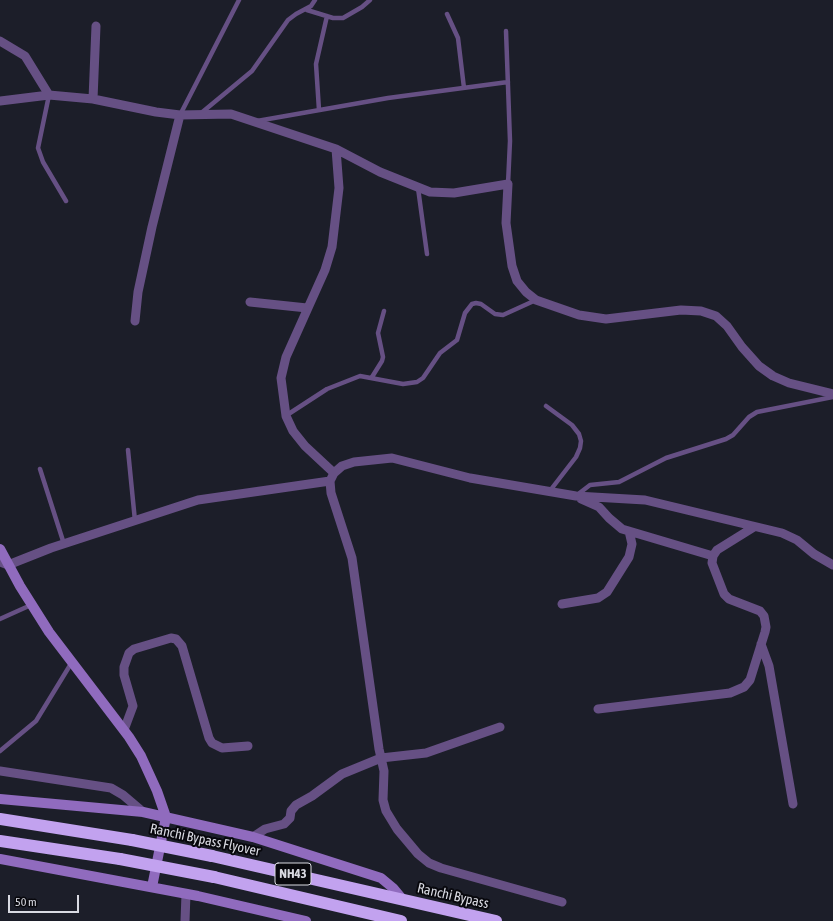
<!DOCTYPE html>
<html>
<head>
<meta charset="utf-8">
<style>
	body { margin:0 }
	#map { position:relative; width:833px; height:921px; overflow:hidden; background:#1c1e29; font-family:"Asap Condensed",sans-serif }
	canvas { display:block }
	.scale { position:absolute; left:8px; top:895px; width:71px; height:18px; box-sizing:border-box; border:2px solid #d9dae2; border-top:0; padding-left:5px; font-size:12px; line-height:14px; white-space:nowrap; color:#d9dae2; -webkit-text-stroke:3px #08080d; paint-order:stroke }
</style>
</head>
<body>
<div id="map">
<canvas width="833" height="921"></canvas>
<div class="scale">50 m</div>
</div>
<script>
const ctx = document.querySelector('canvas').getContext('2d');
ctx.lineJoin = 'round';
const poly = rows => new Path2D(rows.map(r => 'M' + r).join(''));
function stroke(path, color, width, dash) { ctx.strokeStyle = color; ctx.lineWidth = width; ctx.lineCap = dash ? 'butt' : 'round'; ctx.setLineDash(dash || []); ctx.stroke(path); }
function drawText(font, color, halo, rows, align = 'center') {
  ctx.font = font + ' "Asap Condensed",sans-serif'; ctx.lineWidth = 4; ctx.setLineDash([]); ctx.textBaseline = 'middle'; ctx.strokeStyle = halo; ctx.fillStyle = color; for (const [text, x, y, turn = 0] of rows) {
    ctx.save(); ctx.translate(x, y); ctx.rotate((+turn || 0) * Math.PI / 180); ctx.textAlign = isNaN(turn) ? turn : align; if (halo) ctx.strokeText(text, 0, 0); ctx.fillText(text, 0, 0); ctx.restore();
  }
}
const lane = poly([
	[307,10,333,18,343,18,362,7,370,0],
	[447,14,458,38,464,88],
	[506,31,510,141,508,184],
	[49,95,38,148,43,162,66,201],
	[319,110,316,64,327,16],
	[200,114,252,71,288,20,296,14,311,6,315,0],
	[180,115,239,0],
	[257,121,388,98,508,82],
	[418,188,427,254],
	[372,377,382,361,383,357,378,333,384,311],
	[546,406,572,425,579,434,581,441,580,448,576,457,549,492],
	[287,415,327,389,360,376,403,384,417,382,423,378,440,353,457,340,465,313,472,304,476,303,481,304,495,314,503,315,536,300],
	[128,450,135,521],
	[40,469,64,544],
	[577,495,590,485,619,482,666,458,726,439,733,435,749,417,757,412,833,397],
	[0,619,31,605],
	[0,751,36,721,72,662]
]);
const street = poly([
	[0,41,25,56,49,95],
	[93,99,96,26],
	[0,101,49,95,93,99,156,112,180,115,231,114,336,149,380,172,430,192,454,193,508,184,506,223,512,266,517,281,526,292,536,300,579,315,606,319,681,310,701,311,716,316,727,326,742,347,759,366,773,376,789,383,833,394],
	[250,302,307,308],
	[135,321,138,292,152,227,180,115],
	[334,473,305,446,293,431,286,416,281,378,286,357,325,270,332,247,339,188,336,149],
	[581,499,599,507,609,518,622,529,713,556],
	[0,562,8,565,51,548,198,500,330,481],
	[562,604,598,598,607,592,629,557,632,544,629,531],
	[761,644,769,666,793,804],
	[598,709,730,693,744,687,750,680,765,632,766,627,764,616,760,611,729,599,724,594,712,563,713,556,717,550,754,527],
	[124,730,133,706,124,675,124,667,129,653,134,649,171,638,176,639,182,646,209,738,212,743,222,748,248,746],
	[0,771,111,788,123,795,143,812],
	[253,837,265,829,284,824,290,818,291,811,296,805,312,796,342,774,381,758,426,753,500,727],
	[562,902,441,868,429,863,418,854,397,829,386,811,383,800,384,771,379,749,352,558,331,493,330,481,334,473,342,466,354,462,392,458,470,478,576,496,645,500,782,533,797,540,814,554,833,565],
	[185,921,186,894]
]);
const secondary = poly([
	[0,549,20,586,49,632,129,737,141,756,157,791,166,817,152,887],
	[0,799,143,812,253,837,381,878,393,888,403,900],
	[0,859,198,896,306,921]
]);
const highway = poly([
	[0,819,132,840],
	[0,841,120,859],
	[212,856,496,921],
	[214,877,401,921]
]);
const highwayBridge = poly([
	[132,840,212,856],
	[120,859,214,877]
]);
const shields = [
	[293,874,36]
];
const shieldNames = [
	["NH43",293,874]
];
const streetNames = [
	["Ranchi Bypass Flyover",205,840,12],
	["Ranchi Bypass",453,896,13]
];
stroke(lane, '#665084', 4.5);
stroke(street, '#665084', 9);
stroke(secondary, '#906bbe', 10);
stroke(highway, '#c2a2ef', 12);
stroke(highwayBridge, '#c2a2ef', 12);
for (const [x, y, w] of shields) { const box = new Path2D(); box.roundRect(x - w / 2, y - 11, w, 22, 3); ctx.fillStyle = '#08080d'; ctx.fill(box); stroke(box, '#d9dae2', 1); }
drawText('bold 13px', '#d9dae2', null, shieldNames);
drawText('14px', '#d9dae2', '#08080d', streetNames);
</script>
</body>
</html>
